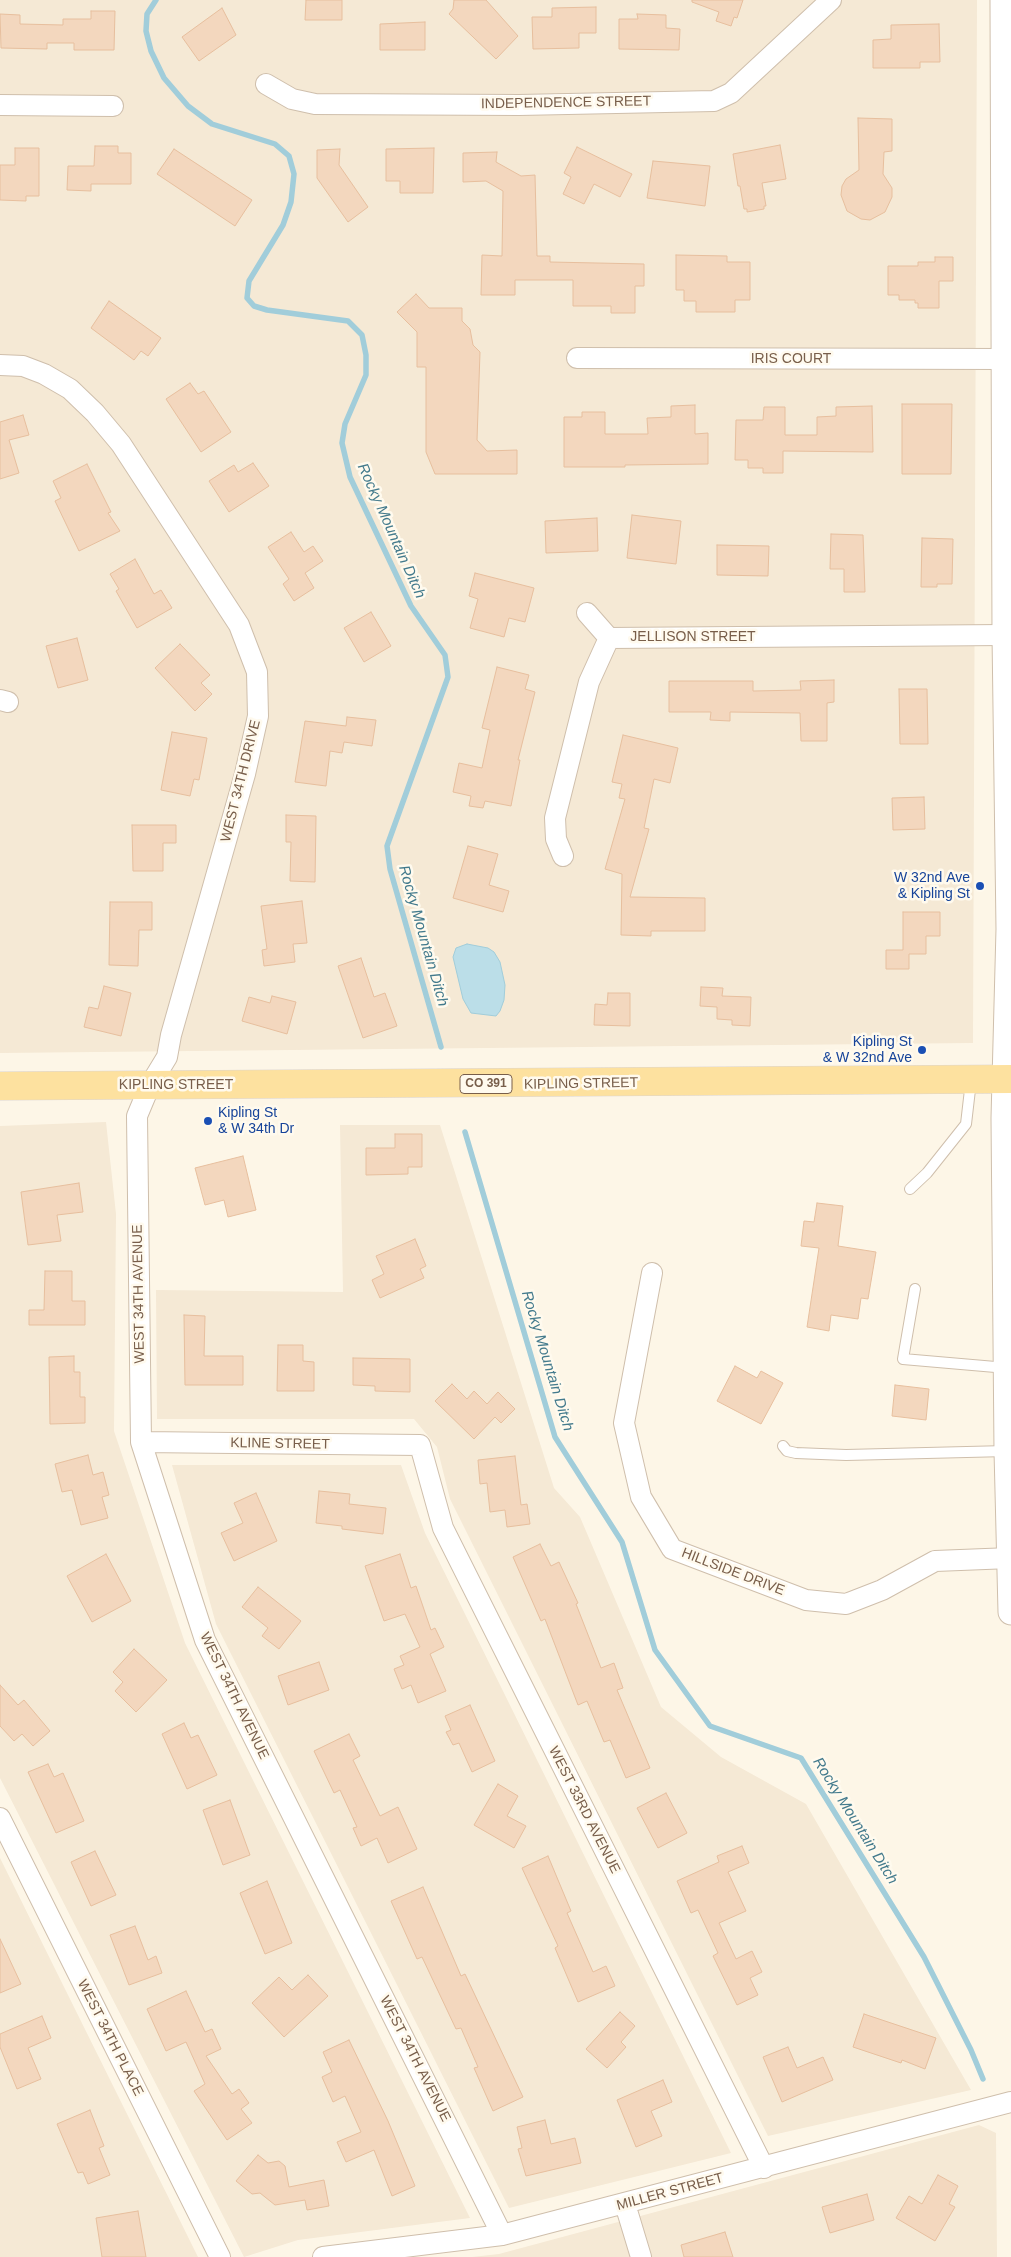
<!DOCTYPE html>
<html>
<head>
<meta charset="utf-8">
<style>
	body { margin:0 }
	canvas { display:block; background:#fdf6e7 }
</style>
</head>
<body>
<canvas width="1011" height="2257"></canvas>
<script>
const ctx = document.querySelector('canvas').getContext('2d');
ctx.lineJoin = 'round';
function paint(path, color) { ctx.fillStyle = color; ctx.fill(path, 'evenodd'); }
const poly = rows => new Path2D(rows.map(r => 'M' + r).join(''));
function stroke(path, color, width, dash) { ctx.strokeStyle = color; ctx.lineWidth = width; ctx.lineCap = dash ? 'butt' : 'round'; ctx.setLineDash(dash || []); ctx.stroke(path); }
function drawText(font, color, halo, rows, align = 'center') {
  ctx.font = font + ' Arial,sans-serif'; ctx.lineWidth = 5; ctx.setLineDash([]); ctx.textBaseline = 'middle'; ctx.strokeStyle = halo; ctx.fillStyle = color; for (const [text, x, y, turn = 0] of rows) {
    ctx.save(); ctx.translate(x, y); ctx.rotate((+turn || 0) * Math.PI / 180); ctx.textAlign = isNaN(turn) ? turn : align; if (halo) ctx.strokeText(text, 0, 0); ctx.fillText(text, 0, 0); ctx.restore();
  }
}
const residential = poly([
	[0,0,977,0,973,1043,0,1053],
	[106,1122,116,1214,114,1431,185,1643,470,2218,298,2240,244,2257,0,1778,0,1126],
	[340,1125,440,1125,554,1488,580,1517,661,1707,721,1757,806,1804,971,2090,768,2136,450,1499,437,1447,414,1419,157,1419,156,1290,343,1292],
	[172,1465,401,1465,425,1533,731,2153,509,2208,216,1624],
	[0,1858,198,2257,0,2257],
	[979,2125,996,2133,997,2257,472,2257,499,2254]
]);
const water = poly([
	[467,944,488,948,494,952,500,962,505,985,504,1000,500,1011,496,1016,471,1013,463,999,453,957,456,948,467,944]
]);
const stream = poly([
	[156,0,147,14,146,31,151,51,164,78,188,106,212,124,275,144,289,156,294,174,291,202,283,225,249,281,247,298,254,306,267,310,348,321,362,335,366,355,366,375,345,424,342,443,350,477,411,606,445,655,448,677,387,846,390,869,441,1047],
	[465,1132,555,1437,622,1542,655,1650,710,1726,801,1758,924,1957,971,2050,983,2079]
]);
const building = poly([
	[306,0,342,0,342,20,305,20,306,0],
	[454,0,486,0,518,36,496,59,449,14,453,9,454,0],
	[692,0,743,0,737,18,734,17,731,26,716,21,719,12,692,2,692,0],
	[596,7,596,33,579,33,579,48,533,49,532,17,552,17,552,8,596,7],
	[222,8,236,35,199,61,182,37,222,8],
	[91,11,115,11,114,50,74,50,74,43,47,43,47,49,1,48,0,14,20,15,20,24,63,25,63,19,91,19,91,11],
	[637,14,666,15,666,28,680,29,679,50,619,49,619,19,638,19,637,14],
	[425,22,425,50,380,50,380,24,425,22],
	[939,24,940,62,920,62,920,68,873,68,873,40,891,39,891,25,939,24],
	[858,118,892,119,892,151,884,152,883,174,892,188,892,197,885,212,870,220,861,219,847,211,841,195,842,186,846,179,859,170,858,118],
	[780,145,786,179,762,183,766,206,764,206,764,209,747,212,747,209,744,209,740,186,738,186,733,154,780,145],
	[95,146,118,146,118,153,131,153,131,184,91,184,91,191,67,190,68,166,94,166,95,146],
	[577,147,632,174,620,197,594,184,584,204,563,194,571,177,564,173,577,147],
	[15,148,39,148,39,196,26,196,26,201,0,200,0,165,15,165,15,148],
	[434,148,433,193,400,193,400,181,386,181,386,149,434,148],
	[174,149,252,200,235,226,157,174,174,149],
	[340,149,339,165,368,207,348,222,317,178,317,150,340,149],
	[497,152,496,162,521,176,535,175,537,256,550,256,550,262,644,264,644,286,635,286,635,313,611,313,611,306,573,306,573,280,515,280,515,295,481,295,482,255,502,256,503,191,486,181,463,182,463,153,497,152],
	[653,161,710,166,705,206,647,198,653,161],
	[676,255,727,256,727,262,750,262,750,300,735,300,735,312,696,312,696,301,684,301,684,290,676,290,676,255],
	[935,257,953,257,953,281,939,281,939,308,918,308,918,303,915,303,915,300,899,300,899,295,888,295,888,266,918,266,918,262,935,262,935,257],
	[416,294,429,308,462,308,462,321,470,329,473,345,480,352,477,440,487,451,517,450,517,474,435,474,426,452,426,367,417,367,417,332,397,312,416,294],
	[109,301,161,338,148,356,141,351,134,360,91,328,109,301],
	[190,383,198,394,204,391,231,432,201,452,166,399,190,383],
	[902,404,952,404,951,474,902,474,902,404],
	[695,405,695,434,708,433,708,464,625,465,625,467,564,467,564,417,582,417,582,412,605,412,605,434,648,434,647,418,671,417,671,406,695,405],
	[872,406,873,452,783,451,783,473,763,473,763,468,748,468,748,460,735,460,736,420,763,420,764,407,785,407,785,435,817,435,817,417,836,416,836,407,872,406],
	[23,415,29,435,9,440,19,473,0,479,0,422,23,415],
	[253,463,269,486,229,512,209,481,234,465,238,472,253,463],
	[87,464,111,512,108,513,120,531,79,551,55,501,61,498,53,481,87,464],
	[632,515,681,521,676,564,627,558,632,515],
	[597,518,598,551,546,553,545,521,597,518],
	[291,532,304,552,313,546,323,561,305,573,314,588,294,601,283,584,289,579,268,547,291,532],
	[831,534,863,535,865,592,844,592,844,569,830,569,831,534],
	[922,538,953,539,952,584,937,584,937,587,921,587,922,538],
	[717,545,769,546,768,576,717,575,717,545],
	[135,559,154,594,161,590,172,608,137,628,116,591,119,589,110,574,135,559],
	[475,573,534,588,525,622,509,618,504,637,470,628,478,599,469,596,475,573],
	[371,612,391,646,364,662,344,628,371,612],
	[77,638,88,680,58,688,46,646,77,638],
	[180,644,210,675,201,683,212,694,195,711,155,668,180,644],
	[497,667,529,675,525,689,535,692,518,760,520,760,511,806,485,801,483,808,469,806,471,796,453,792,459,763,482,768,490,730,482,728,497,667],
	[834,680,834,702,827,703,827,741,801,741,800,713,730,712,730,721,710,720,711,712,669,712,669,681,753,681,753,691,801,690,800,681,834,680],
	[899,689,927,689,928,744,900,744,899,689],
	[347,717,376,720,372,746,344,742,342,753,330,751,326,786,295,782,305,721,346,726,347,717],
	[172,732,207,738,199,780,194,779,190,796,161,790,172,732],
	[623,735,678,748,670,783,654,779,644,828,649,829,630,897,705,898,705,931,651,931,651,936,621,935,622,874,605,869,625,799,619,798,622,784,612,782,623,735],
	[924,797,925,829,893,830,892,798,924,797],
	[286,815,316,816,315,882,290,881,291,842,286,842,286,815],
	[132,825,176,825,176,843,163,843,163,871,133,871,132,825],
	[468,846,498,854,489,885,509,891,503,912,453,898,468,846],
	[302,901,307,943,293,944,295,962,264,966,262,950,267,949,261,906,302,901],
	[110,902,152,902,152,930,139,930,138,966,109,965,110,902],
	[903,912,940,912,940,936,926,936,926,954,909,954,909,969,886,969,886,950,903,950,903,912],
	[361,958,374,997,385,993,397,1026,363,1038,338,966,361,958],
	[104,986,131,993,121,1036,84,1027,89,1007,98,1009,104,986],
	[701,987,723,988,722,996,751,997,750,1026,732,1025,732,1020,717,1019,717,1007,700,1006,701,987],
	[608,993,630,993,630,1026,594,1025,595,1004,607,1005,608,993],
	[272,996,296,1002,287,1034,242,1021,249,997,270,1003,272,996],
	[395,1134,422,1134,422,1167,408,1167,408,1174,366,1175,366,1148,395,1148,395,1134],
	[243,1156,256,1210,228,1217,224,1200,205,1205,195,1168,243,1156],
	[79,1183,83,1212,57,1215,61,1241,28,1245,21,1192,79,1183],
	[817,1203,843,1206,838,1246,876,1252,868,1299,861,1298,858,1319,831,1315,829,1331,807,1327,819,1248,801,1246,804,1221,814,1222,817,1203],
	[415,1239,426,1266,420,1269,424,1278,380,1298,372,1280,384,1274,376,1256,415,1239],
	[45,1271,72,1271,72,1301,85,1301,85,1325,29,1325,29,1310,44,1310,45,1271],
	[184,1315,205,1316,204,1356,243,1356,243,1385,185,1385,184,1315],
	[278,1345,303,1345,303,1361,314,1362,314,1391,277,1391,278,1345],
	[74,1356,74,1372,80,1372,80,1397,85,1397,85,1423,50,1424,49,1357,74,1356],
	[353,1358,410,1359,410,1392,375,1391,375,1386,353,1385,353,1358],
	[735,1366,757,1378,761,1371,783,1383,761,1424,717,1401,735,1366],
	[452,1384,467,1399,474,1391,487,1404,498,1392,515,1409,501,1423,495,1417,474,1439,435,1401,452,1384],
	[895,1385,929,1389,926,1420,892,1416,895,1385],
	[88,1455,93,1475,103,1472,109,1495,102,1497,108,1518,81,1525,72,1490,62,1492,55,1464,88,1455],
	[515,1456,521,1505,527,1504,530,1524,507,1527,505,1510,490,1512,487,1483,480,1484,478,1460,515,1456],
	[319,1491,350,1494,349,1504,386,1508,383,1534,342,1529,342,1526,316,1523,319,1491],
	[256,1493,277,1541,234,1561,221,1533,243,1523,234,1503,256,1493],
	[540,1544,551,1566,559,1562,578,1603,576,1604,601,1668,614,1663,623,1688,617,1690,650,1768,626,1778,610,1740,604,1742,587,1701,578,1705,545,1619,541,1621,513,1557,540,1544],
	[106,1554,131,1601,92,1622,67,1576,106,1554],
	[400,1554,411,1588,416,1586,431,1630,435,1628,444,1647,430,1654,446,1691,418,1703,411,1685,402,1689,394,1669,404,1665,400,1656,420,1647,405,1614,384,1621,365,1566,400,1554],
	[258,1587,301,1621,279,1649,262,1636,268,1628,242,1607,258,1587],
	[134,1649,167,1680,136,1712,115,1691,123,1682,113,1672,134,1649],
	[319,1662,329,1690,288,1705,278,1676,319,1662],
	[0,1685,18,1705,24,1700,50,1731,33,1746,22,1734,14,1741,0,1726,0,1685],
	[470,1705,495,1761,472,1772,459,1743,453,1745,446,1732,451,1730,445,1716,470,1705],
	[184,1723,191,1738,198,1735,217,1775,187,1789,162,1734,184,1723],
	[349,1734,360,1756,353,1760,380,1816,398,1807,417,1849,388,1863,377,1838,361,1846,353,1828,357,1827,340,1790,334,1793,314,1751,349,1734],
	[48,1764,54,1777,63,1773,84,1821,56,1833,28,1772,48,1764],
	[498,1784,518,1796,507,1816,526,1826,514,1848,474,1825,498,1784],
	[666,1793,687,1833,658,1848,637,1808,666,1793],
	[230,1800,250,1855,223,1865,203,1810,230,1800],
	[742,1846,749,1863,728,1872,746,1911,719,1923,736,1959,752,1951,762,1972,750,1978,758,1995,737,2005,713,1956,718,1953,698,1910,691,1913,677,1881,719,1862,717,1856,742,1846],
	[95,1851,116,1895,91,1906,71,1862,95,1851],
	[548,1856,571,1911,567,1913,593,1972,606,1966,615,1986,578,2002,555,1948,558,1946,522,1868,548,1856],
	[267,1881,292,1943,265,1954,240,1893,267,1881],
	[423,1887,461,1976,465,1974,523,2097,493,2111,474,2068,478,2067,461,2028,456,2029,422,1957,417,1959,391,1901,423,1887],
	[135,1926,148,1960,156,1956,162,1973,129,1985,110,1935,135,1926],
	[0,1939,21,1984,0,1993,0,1939],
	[308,1975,328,1996,284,2037,252,2003,279,1977,292,1990,308,1975],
	[186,1991,205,2032,212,2029,221,2049,206,2056,232,2094,239,2089,249,2103,241,2109,252,2123,227,2140,194,2091,205,2084,186,2042,166,2051,147,2009,186,1991],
	[620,2012,635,2026,621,2042,626,2047,607,2068,586,2049,620,2012],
	[864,2014,936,2038,925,2069,902,2060,901,2063,853,2047,864,2014],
	[42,2016,51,2038,28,2048,41,2079,17,2089,0,2047,0,2034,42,2016],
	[349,2040,388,2121,415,2186,392,2196,374,2150,346,2162,337,2142,361,2132,345,2096,333,2102,322,2077,332,2072,323,2052,349,2040],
	[788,2047,797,2068,823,2057,833,2080,782,2102,763,2057,788,2047],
	[663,2080,672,2102,651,2111,662,2136,636,2147,617,2100,663,2080],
	[90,2110,104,2146,99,2148,110,2175,88,2184,83,2172,78,2173,57,2124,90,2110],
	[545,2120,551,2144,575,2138,581,2163,526,2176,518,2149,522,2148,517,2127,545,2120],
	[258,2155,268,2163,279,2161,285,2166,289,2187,324,2180,329,2206,307,2210,305,2200,275,2205,260,2193,252,2194,236,2181,258,2155],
	[938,2175,958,2186,949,2204,955,2207,935,2241,896,2218,909,2196,922,2204,938,2175],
	[867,2194,874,2220,830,2233,822,2207,867,2194],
	[138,2211,146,2257,102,2257,96,2218,138,2211],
	[725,2232,733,2257,684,2257,681,2245,725,2232]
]);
const service = poly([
	[910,1189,927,1173,966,1124,971,1081],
	[915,1289,903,1359,1007,1368],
	[783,1446,787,1451,796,1453,846,1455,1007,1451]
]);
const minor = poly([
	[266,84,292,99,315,104,519,105,714,101,731,93,831,0],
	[0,105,113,106],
	[577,358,1004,359],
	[0,365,23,366,44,374,70,389,95,413,121,444,239,625,257,672,258,716,245,774,171,1035,167,1057,150,1085,137,1116,141,1442,205,1640,502,2235],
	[587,613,609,638],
	[0,700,8,702],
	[563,856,556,839,555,818,589,682,609,638,1005,635],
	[652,1273,624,1423,641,1497,672,1549,806,1600,846,1604,882,1590,935,1561,1011,1558],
	[141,1442,420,1445,443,1528,764,2168],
	[0,1818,220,2257],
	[625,2204,641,2257],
	[323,2257,502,2235,1011,2102]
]);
const tertiary = poly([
	[1003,0,1005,635,1009,929,1004,1118,1007,1451,1011,1612]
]);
const primary = poly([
	[0,1086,1011,1079]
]);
const markers = [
	[980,886,5,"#1a4fb4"],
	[922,1050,5,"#1a4fb4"],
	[208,1121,5,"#1a4fb4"]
];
const shields = [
	[486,1084,52]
];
const shieldNames = [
	["CO 391",486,1084]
];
const streetNames = [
	["INDEPENDENCE STREET",566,103,-1],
	["IRIS COURT",791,359],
	["JELLISON STREET",693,637],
	["WEST 34TH DRIVE",241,781,-76],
	["KIPLING STREET",581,1084,-1],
	["KIPLING STREET",176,1085],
	["WEST 34TH AVENUE",139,1294,-91],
	["KLINE STREET",280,1444,1],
	["HILLSIDE DRIVE",733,1572,21],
	["WEST 34TH AVENUE",234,1696,64],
	["WEST 33RD AVENUE",584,1810,63],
	["WEST 34TH PLACE",110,2038,63],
	["WEST 34TH AVENUE",415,2059,63],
	["MILLER STREET",670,2192,-15]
];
const transitNames = [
	["W 32nd Ave",970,878],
	["& Kipling St",970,894],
	["Kipling St",912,1042],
	["& W 32nd Ave",912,1058],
	["Kipling St",218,1113,"left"],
	["& W 34th Dr",218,1129,"left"]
];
const waterNames = [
	["Rocky Mountain Ditch",391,531,66],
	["Rocky Mountain Ditch",423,936,74],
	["Rocky Mountain Ditch",547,1361,73],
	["Rocky Mountain Ditch",855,1821,58]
];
paint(residential, '#f5e9d5');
paint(water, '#bbdee8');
stroke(water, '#a1cdda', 1);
stroke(stream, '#a1cdda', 5.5);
paint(building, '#f3d7be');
stroke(building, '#e7bf9e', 1);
stroke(service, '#cfbfac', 12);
stroke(minor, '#cfbfac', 22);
stroke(tertiary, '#cfbfac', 27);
stroke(primary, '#dcd5d0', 29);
stroke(service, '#fff', 10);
stroke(minor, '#fff', 20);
stroke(tertiary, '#fff', 25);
stroke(primary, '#fde19f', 28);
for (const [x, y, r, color] of markers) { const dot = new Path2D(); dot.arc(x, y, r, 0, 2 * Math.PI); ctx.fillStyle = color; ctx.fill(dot); stroke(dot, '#fffaee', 2); }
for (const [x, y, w] of shields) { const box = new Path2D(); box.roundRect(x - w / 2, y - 9.5, w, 19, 4); ctx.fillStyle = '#fffaee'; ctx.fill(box); stroke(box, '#785e4a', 1); }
drawText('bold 12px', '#785e4a', null, shieldNames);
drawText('14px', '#785e4a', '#fffaee', streetNames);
drawText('14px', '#164399', '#fffaee', transitNames, 'right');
drawText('italic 15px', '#437a8c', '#fffaee', waterNames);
</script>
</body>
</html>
